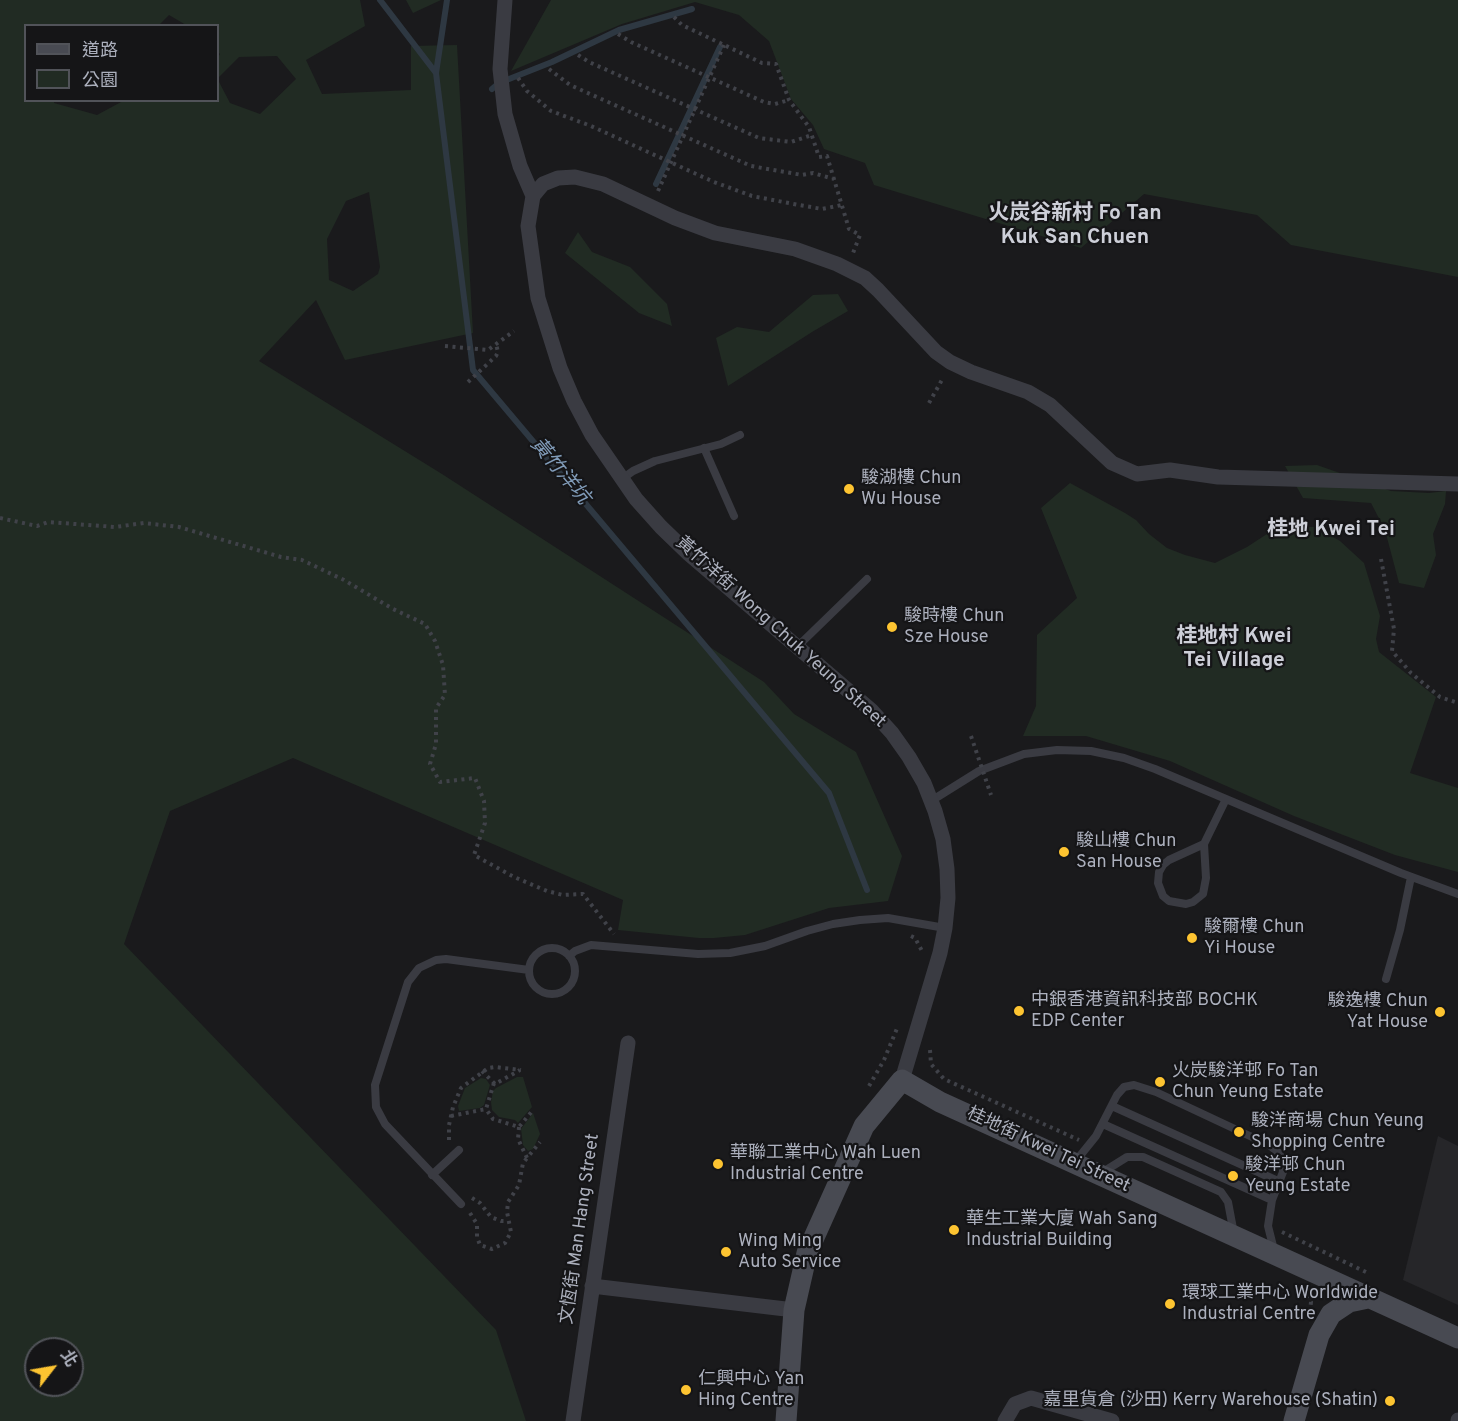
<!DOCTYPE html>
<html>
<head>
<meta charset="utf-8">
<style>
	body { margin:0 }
	#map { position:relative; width:1458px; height:1421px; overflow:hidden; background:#1a1a1c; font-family:Overpass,"Noto Sans TC",sans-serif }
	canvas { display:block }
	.legend { position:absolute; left:24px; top:24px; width:195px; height:78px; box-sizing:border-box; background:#151517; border:2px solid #515359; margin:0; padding:8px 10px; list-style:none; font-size:18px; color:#acb0bd }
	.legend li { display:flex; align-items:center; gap:12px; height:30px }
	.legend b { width:30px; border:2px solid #515359 }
	.north { position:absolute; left:24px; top:1337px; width:60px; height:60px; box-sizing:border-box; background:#151517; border:2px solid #515359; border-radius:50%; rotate:59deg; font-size:16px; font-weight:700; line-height:24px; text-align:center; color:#acb0bd }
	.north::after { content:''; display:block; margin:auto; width:21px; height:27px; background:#fdc431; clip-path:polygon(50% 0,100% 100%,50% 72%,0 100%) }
</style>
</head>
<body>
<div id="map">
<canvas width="1458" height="1421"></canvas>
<ul class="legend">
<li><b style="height:8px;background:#484a52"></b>道路</li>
<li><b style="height:16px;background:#212b23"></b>公園</li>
</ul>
<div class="north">北</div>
</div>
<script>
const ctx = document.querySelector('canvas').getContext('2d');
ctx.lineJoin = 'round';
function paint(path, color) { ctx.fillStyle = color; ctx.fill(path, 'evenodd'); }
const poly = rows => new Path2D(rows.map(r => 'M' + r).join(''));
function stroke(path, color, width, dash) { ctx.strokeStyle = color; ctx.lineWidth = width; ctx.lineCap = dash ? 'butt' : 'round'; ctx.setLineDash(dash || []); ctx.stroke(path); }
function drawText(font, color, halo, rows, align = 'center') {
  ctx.font = font + ' Overpass,"Noto Sans TC",sans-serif'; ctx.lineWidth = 4.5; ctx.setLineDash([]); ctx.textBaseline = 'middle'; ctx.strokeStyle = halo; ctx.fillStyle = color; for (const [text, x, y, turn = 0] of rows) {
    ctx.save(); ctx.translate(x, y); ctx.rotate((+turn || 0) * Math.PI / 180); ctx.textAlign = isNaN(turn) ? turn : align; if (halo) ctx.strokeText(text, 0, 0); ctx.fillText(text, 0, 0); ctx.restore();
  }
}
const built = poly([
	[1438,1136,1458,1146,1458,1305,1403,1280]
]);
const green = poly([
	[0,0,360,0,365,26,306,60,322,94,411,90,411,46,457,45,473,333,345,360,316,300,259,361,442,474,764,682,794,714,856,752,902,856,888,901,829,908,745,935,714,938,699,938,618,930,623,900,293,758,170,811,124,944,496,1330,526,1421,0,1421],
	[169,15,186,25,218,26,218,52,220,54,218,57,218,78,239,57,277,56,296,79,260,114,230,103,218,80,218,100,123,101,97,115,54,103,54,101,26,100,26,26,159,25],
	[369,192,380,267,378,274,353,291,329,280,327,239,346,201],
	[36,1349,72,1349,72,1385,36,1385],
	[406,0,441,0,413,13],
	[551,0,1458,0,1458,277,1291,245,1257,215,1144,194,1081,248,874,185,865,163,824,149,813,125,791,99,769,41,739,15,695,2,622,24,511,71],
	[578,232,592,252,630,267,667,304,672,326,639,313,565,253],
	[838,294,848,311,812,332,728,386,716,338,737,327,769,332,813,295],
	[1317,465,1391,491,1429,493,1446,491,1445,504,1433,534,1436,555,1424,588,1399,583,1385,530,1371,503,1303,498,1285,466],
	[1070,483,1125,513,1136,520,1149,534,1167,548,1185,555,1215,563,1247,547,1270,532,1292,527,1316,527,1340,541,1364,563,1380,616,1376,639,1379,652,1436,697,1410,773,1458,788,1458,872,1395,855,1294,816,1170,761,1086,736,1023,736,1036,706,1037,635,1077,598,1041,508],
	[517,1077,523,1077,532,1107,518,1123,515,1120,499,1117,492,1110,491,1102,493,1091,496,1088],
	[481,1078,486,1079,490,1085,484,1105,480,1108,459,1111,458,1106,465,1088],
	[533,1113,540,1134,533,1149,528,1151,523,1145,521,1129]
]);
const stream = poly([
	[380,0,436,73,473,370,829,793,867,890],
	[436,73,447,0],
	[492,89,499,83,552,62,619,30,692,9],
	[656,184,720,47]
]);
const path = poly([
	[674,17,682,25,762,63,776,64,789,100,809,127,819,157,827,156,849,229,860,235,853,253],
	[618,34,631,42,764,102,775,104,789,100],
	[578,55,589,62,759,138,791,142,812,135],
	[549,69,570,85,751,166,802,175,813,173,834,179],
	[518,78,527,91,551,111,591,126,714,182,752,196,799,205,822,209,842,205],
	[658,191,724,45],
	[445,346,488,350,514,331],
	[468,382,496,356,498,352,496,344],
	[929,403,943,378],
	[0,518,37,526,48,522,115,527,144,523,179,527,281,557,302,560,344,580,393,609,425,624,435,641,443,665,445,695,436,708,436,744,430,764,440,782,475,778,484,801,485,823,474,855,514,877,547,891,563,895,583,894,614,934],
	[1381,559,1394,629,1392,651,1411,673,1440,697,1458,703],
	[911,936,915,938,922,951],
	[930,1050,931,1064,944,1079,1079,1140],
	[482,1071,495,1084,520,1070],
	[494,1083,486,1109,493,1119,519,1127,533,1110],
	[869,1086,884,1060,898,1026],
	[451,1116,486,1109],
	[519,1127,518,1139,527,1158,540,1142],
	[449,1140,449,1125,453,1107,461,1088,488,1068,495,1067,521,1070],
	[472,1198,480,1203,491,1217,501,1221,508,1221],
	[470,1213,477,1224,477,1237,480,1245,492,1249,505,1243,511,1232,507,1212,508,1202,519,1185,523,1163,527,1158],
	[1282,1232,1370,1274],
	[1303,1289,1311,1302,1310,1310]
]);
const lane = poly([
	[704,448,734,516],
	[622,479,633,471,655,461,721,444,740,435],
	[797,647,867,579],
	[931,801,979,771,1024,754,1057,750,1091,751,1124,758,1155,769,1401,873,1458,894],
	[1204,844,1169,860,1163,865,1159,872,1158,883,1163,896,1169,901,1186,904,1193,902,1203,894,1206,878,1204,844,1226,799],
	'529 971a23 23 0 1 1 46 0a23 23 0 1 1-46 0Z',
	[569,956,575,951,591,945,698,954,730,953,765,946,807,931,833,924,860,920,888,918,945,928],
	[1386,979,1400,930,1411,877],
	[1112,1106,1280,1182],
	[1103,1124,1272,1200],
	[1075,1162,1096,1136,1117,1095,1124,1087,1134,1085,1156,1092,1269,1145,1279,1153,1283,1162,1283,1172,1272,1200,1268,1226,1274,1250],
	[1103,1172,1127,1157,1143,1157,1221,1192,1228,1202,1234,1234],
	[432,1175,459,1150],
	[461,1204,385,1124,376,1107,375,1085,408,982,419,968,436,960,446,959,529,970]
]);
const street = poly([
	[505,0,500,69,505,114,520,166,533,196],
	[902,1080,940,953,945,928,948,898,947,869,943,839,935,811,924,783,909,757,892,733,872,711,689,554,661,527,636,499,592,435,574,401,560,368,538,298,528,226,533,196,543,184,558,178,575,177,603,184,675,218,715,233,795,249,837,264,865,278,878,290,936,352,950,362,971,372,1028,392,1050,405,1112,463,1137,474,1170,470,1218,477,1458,484],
	[592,1286,794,1310],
	[573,1421,628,1043],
	[1005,1421,1015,1404,1031,1398,1112,1421],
	[1458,1421,1458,1420]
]);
const secondary = poly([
	[786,1421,794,1310,807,1253,864,1126,902,1080,940,1102,1458,1338],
	[1294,1421,1319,1335,1331,1314,1349,1302,1368,1298]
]);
const pathBridge = poly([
	[971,736,991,795]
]);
const markers = [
	[849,489,6,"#fdc431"],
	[892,627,6,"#fdc431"],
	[1064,852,6,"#fdc431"],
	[1192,938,6,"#fdc431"],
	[1019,1011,6,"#fdc431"],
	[1440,1012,6,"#fdc431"],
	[1160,1082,6,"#fdc431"],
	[1239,1132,6,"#fdc431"],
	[718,1164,6,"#fdc431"],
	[1233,1176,6,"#fdc431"],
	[954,1230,6,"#fdc431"],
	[726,1252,6,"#fdc431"],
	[1170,1304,6,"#fdc431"],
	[686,1390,6,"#fdc431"],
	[1390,1401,6,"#fdc431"]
];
const poiNames = [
	["駿湖樓 Chun",861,479],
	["Wu House",861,500],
	["駿時樓 Chun",904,617],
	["Sze House",904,638],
	["駿山樓 Chun",1076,842],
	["San House",1076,863],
	["駿爾樓 Chun",1204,928],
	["Yi House",1204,949],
	["中銀香港資訊科技部 BOCHK",1031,1001],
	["EDP Center",1031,1022],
	["駿逸樓 Chun",1428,1002,"right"],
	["Yat House",1428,1023,"right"],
	["火炭駿洋邨 Fo Tan",1172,1072],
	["Chun Yeung Estate",1172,1093],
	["駿洋商場 Chun Yeung",1251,1122],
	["Shopping Centre",1251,1143],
	["華聯工業中心 Wah Luen",730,1154],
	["Industrial Centre",730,1175],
	["駿洋邨 Chun",1245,1166],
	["Yeung Estate",1245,1187],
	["華生工業大廈 Wah Sang",966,1220],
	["Industrial Building",966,1241],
	["Wing Ming",738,1242],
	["Auto Service",738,1263],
	["環球工業中心 Worldwide",1182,1294],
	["Industrial Centre",1182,1315],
	["仁興中心 Yan",698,1380],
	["Hing Centre",698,1401],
	["嘉里貨倉 (沙田) Kerry Warehouse (Shatin)",1378,1401,"right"]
];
const streetNames = [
	["黃竹洋街 Wong Chuk Yeung Street",780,633,42],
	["桂地街 Kwei Tei Street",1048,1151,25],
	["文恆街 Man Hang Street",581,1229,-82]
];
const waterNames = [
	["黃竹洋坑",559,472,50]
];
const quarterNames = [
	["火炭谷新村 Fo Tan",1075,215],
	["Kuk San Chuen",1075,239],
	["桂地 Kwei Tei",1331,531],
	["桂地村 Kwei",1234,638],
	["Tei Village",1234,662]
];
paint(built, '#262629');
paint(green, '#212b23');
stroke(stream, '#2e3842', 6);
stroke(path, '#404249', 4, [3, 4.5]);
stroke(lane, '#3a3b42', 8);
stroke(street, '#3a3b42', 15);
stroke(secondary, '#484a52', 21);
stroke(pathBridge, '#404249', 4, [3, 4.5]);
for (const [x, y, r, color] of markers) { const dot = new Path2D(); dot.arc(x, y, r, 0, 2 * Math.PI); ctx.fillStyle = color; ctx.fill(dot); stroke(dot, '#151517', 2); }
drawText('18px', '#acb0bd', '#151517', poiNames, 'left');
drawText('18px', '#acb0bd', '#151517', streetNames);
drawText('italic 20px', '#819cb9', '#151517', waterNames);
drawText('bold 21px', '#cdcfd8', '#151517', quarterNames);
</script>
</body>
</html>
